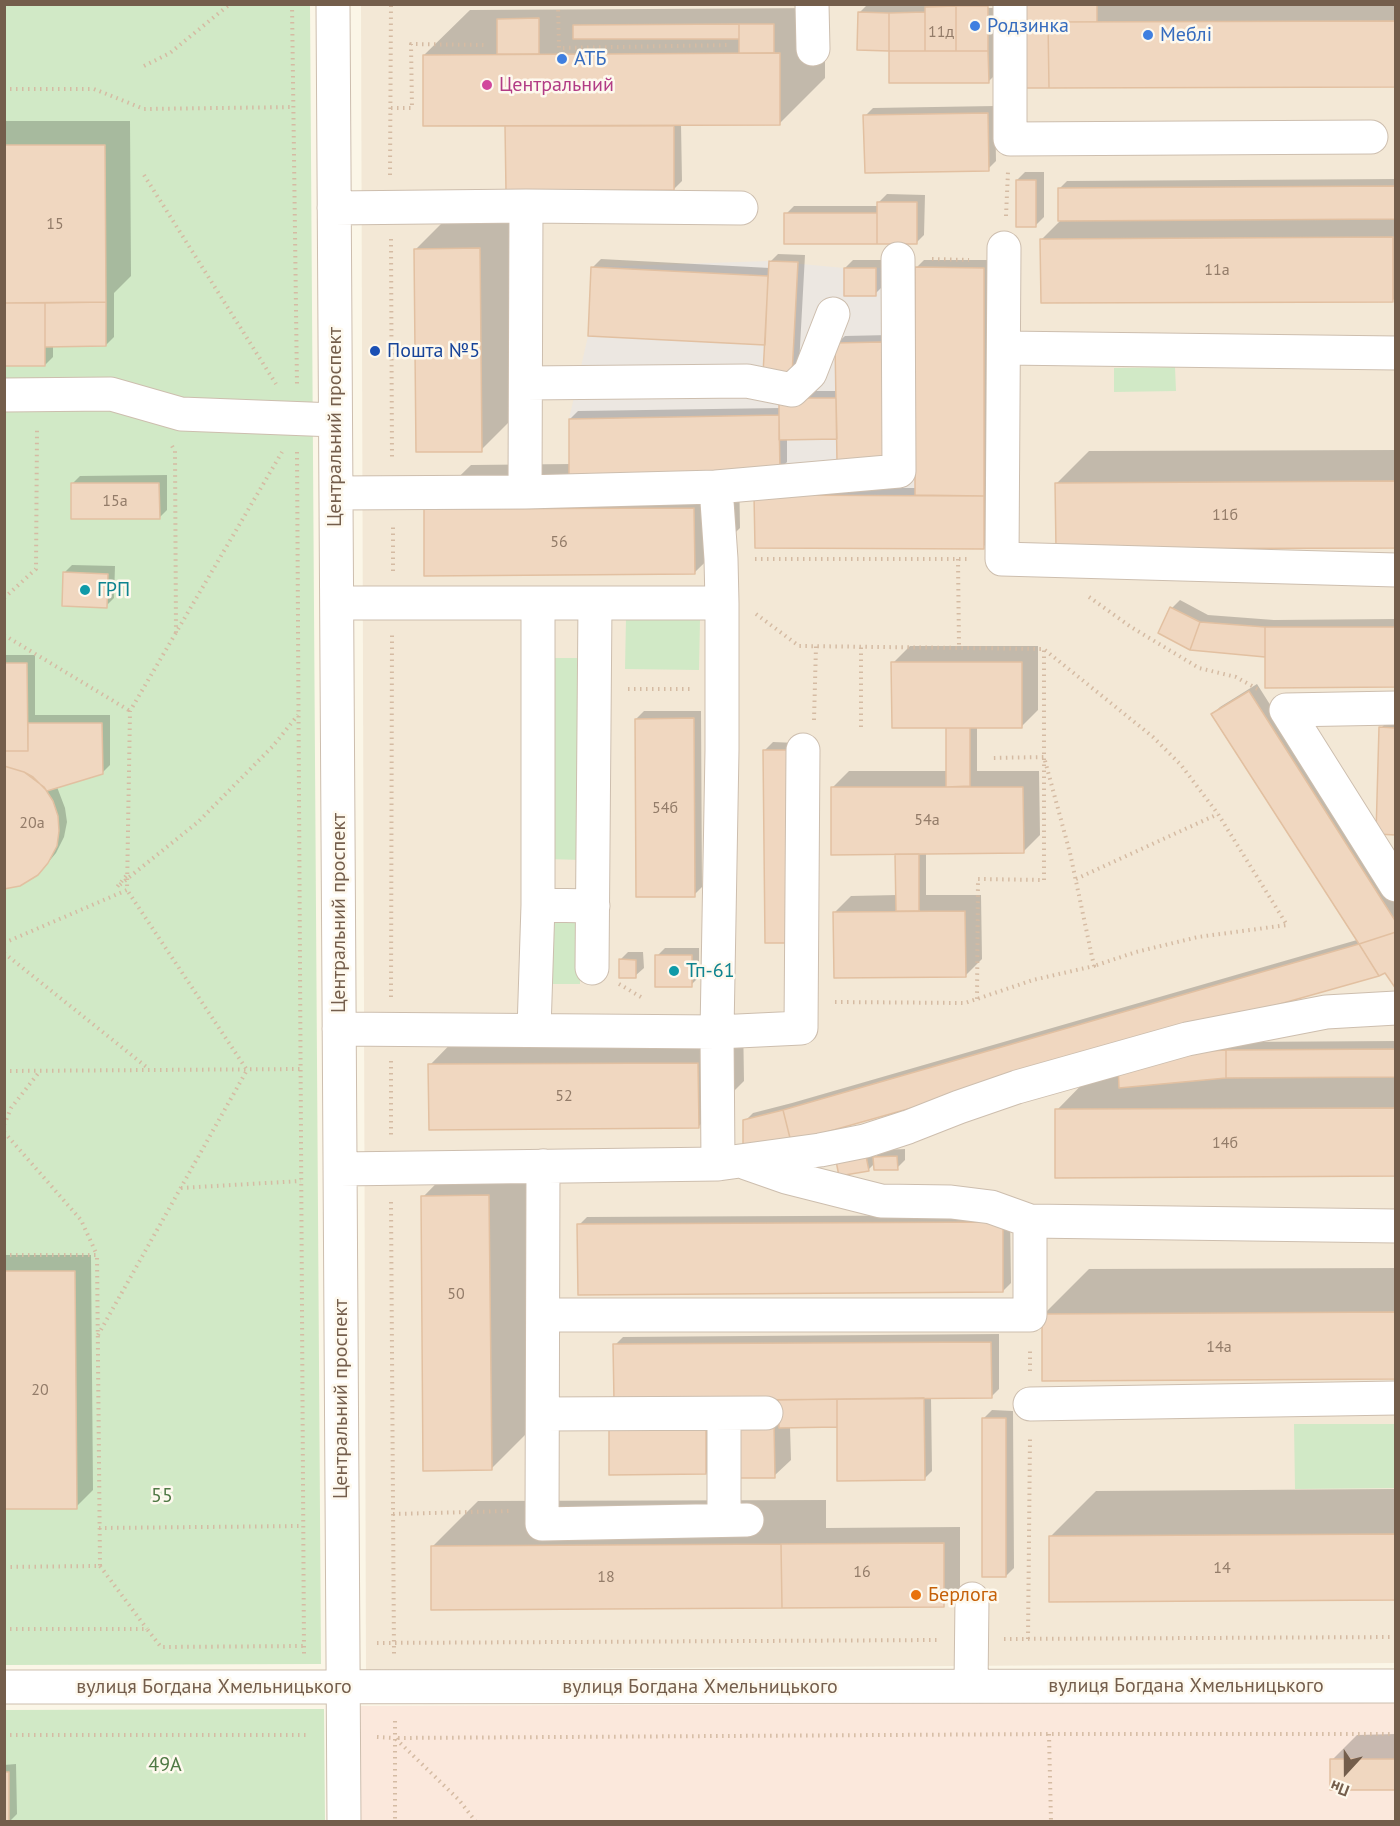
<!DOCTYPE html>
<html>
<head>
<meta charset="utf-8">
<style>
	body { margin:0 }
	#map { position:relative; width:1400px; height:1826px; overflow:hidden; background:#fbf6e7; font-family:"PT Sans",sans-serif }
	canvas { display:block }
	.frame { position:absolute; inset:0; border:6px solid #745e4c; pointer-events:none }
	.north { position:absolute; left:1316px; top:1742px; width:60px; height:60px; -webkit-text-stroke:4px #fef9ee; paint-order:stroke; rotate:201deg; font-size:16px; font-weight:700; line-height:24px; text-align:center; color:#745e4c }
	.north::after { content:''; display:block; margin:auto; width:21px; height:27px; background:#745e4c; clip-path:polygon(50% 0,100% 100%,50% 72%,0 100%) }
</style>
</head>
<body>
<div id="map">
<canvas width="1400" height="1826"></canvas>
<div class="frame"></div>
<div class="north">Пн</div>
</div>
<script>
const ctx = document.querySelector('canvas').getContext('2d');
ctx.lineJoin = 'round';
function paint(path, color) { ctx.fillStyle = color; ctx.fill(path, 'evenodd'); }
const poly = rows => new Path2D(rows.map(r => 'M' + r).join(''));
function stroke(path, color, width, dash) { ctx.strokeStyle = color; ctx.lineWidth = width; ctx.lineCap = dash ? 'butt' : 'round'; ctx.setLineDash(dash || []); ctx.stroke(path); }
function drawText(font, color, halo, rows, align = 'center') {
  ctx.font = font + ' "PT Sans",sans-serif'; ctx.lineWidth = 5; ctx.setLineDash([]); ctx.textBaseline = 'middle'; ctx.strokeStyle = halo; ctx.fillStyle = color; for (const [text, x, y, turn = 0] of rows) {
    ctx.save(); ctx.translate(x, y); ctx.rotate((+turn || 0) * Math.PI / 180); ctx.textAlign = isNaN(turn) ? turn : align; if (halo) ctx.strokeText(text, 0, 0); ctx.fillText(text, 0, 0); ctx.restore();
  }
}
const residential = poly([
	[361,5,1395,5,1395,1663,366,1670]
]);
const commercial = poly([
	[1395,1702,1395,1821,361,1821,360,1706]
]);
const industrial = poly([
	[769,261,844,268,984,268,984,549,755,548,754,495,570,475,569,419,588,336,591,267]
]);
const green = poly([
	[4,5,310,5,321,1664,5,1665],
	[1175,367,1176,391,1114,392,1114,368],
	[626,618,700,620,699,670,625,669],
	[549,658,584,658,582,860,547,859],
	[580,921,580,984,549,984,549,922],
	[1294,1424,1395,1424,1395,1488,1295,1489],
	[324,1709,325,1821,5,1821,4,1710]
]);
const shadow = poly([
	[1004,4,996,74,988,82,890,50,859,13,867,5],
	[972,5,996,5,996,8,972,8],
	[1022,4,1396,4,1396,85,1022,86],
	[825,8,825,78,780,123,681,124,682,181,674,189,507,190,506,125,424,55,470,10],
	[995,106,996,161,988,169,865,116,873,108],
	[4,121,130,121,131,276,114,293,114,337,106,345,53,345,53,357,45,365,4,365],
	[1025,172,1044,172,1044,217,1036,225,1017,180],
	[1396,179,1396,297,1393,300,1042,239,1060,221,1059,189,1067,181],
	[887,194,925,195,924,235,916,243,786,214,794,206,879,206,879,202],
	[461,204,525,204,526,405,481,450,416,249],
	[778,254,805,255,799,365,791,373,766,343,593,267,601,259,770,268,770,262],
	[853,260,883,260,883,286,875,294,845,268],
	[924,260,991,260,991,539,983,547,764,488,916,488,916,268],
	[889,335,838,437,787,438,787,462,779,470,739,471,740,528,694,573,425,510,471,465,571,464,570,419,578,411,780,408,788,391,837,391,836,344,845,336],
	[1396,450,1396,547,1057,483,1089,451],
	[167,475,167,510,159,518,72,484,80,476],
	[72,565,115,566,114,598,106,606,64,573],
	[1180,600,1208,615,1274,620,1396,619,1396,686,1266,655,1172,608],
	[910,646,1038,646,1038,710,1021,727,977,727,977,771,1039,771,1040,835,1023,852,926,853,926,895,981,895,982,959,965,976,835,912,851,896,897,895,897,855,832,788,849,771,948,771,947,729,893,663],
	[4,655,35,655,35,715,110,715,110,765,102,773,57,787,65,808,67,822,64,837,56,853,46,865,4,887],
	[1257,684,1396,904,1396,986,1386,971,745,1121,753,1113,792,1103,1357,940,1212,715,1220,707],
	[644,711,701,711,702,887,694,895,636,719],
	[1389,720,1396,720,1396,833,1381,728],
	[773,742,797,743,799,934,765,750],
	[665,948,699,948,699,977,691,985,657,956],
	[628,952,643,952,644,968,635,976,620,960],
	[743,1018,744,1081,698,1127,430,1065,475,1019],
	[1396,1041,1396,1175,1057,1110,1102,1064,1236,1042],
	[874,1148,875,1157,883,1150,905,1149,905,1160,897,1168,875,1163,868,1170,838,1162],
	[468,1151,534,1151,537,1423,491,1469,423,1197],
	[1010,1215,1011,1283,1003,1291,579,1225,587,1217],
	[4,1255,91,1255,93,1490,76,1507,4,1508],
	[1396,1268,1396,1378,1043,1315,1089,1269],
	[999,1334,999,1389,991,1397,931,1397,932,1471,924,1479,839,1426,790,1427,791,1460,774,1476,740,1477,780,1408,780,1398,615,1345,623,1337],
	[992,1410,1013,1411,1014,1568,1006,1576,984,1418],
	[713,1411,714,1465,706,1473,610,1420],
	[1396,1489,1396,1598,1050,1537,1096,1491],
	[826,1500,826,1528,960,1527,960,1589,943,1605,432,1547,478,1501],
	[1396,1734,1396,1788,1332,1760,1357,1735],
	[16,1764,17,1814,9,1822,4,1822,4,1765]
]);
const building = poly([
	[1020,4,1097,4,1097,22,1048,22,1049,88,1021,88,1020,4],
	[956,6,956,51,925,51,925,7,956,6],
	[956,6,988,6,988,51,956,51,956,6],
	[858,12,889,13,889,51,857,50,858,12],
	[925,12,925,51,889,51,889,13,925,12],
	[539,18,539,54,497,54,497,19,539,18],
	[1396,21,1396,87,1049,88,1048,22,1396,21],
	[739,24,774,24,774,53,739,53,739,24],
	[739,24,739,39,573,39,573,25,739,24],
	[889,51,988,51,989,83,889,83,889,51],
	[780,53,780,125,423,126,423,55,780,53],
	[988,113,989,171,865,173,863,115,988,113],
	[505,126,674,126,674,190,506,191,505,126],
	[4,145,105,145,106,302,4,303,4,145],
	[1016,180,1036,180,1036,227,1016,227,1016,180],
	[1396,186,1396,219,1058,221,1058,188,1396,186],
	[877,202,917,202,917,244,877,244,877,202],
	[784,213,877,213,877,244,784,244,784,213],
	[1393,237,1393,302,1041,303,1040,239,1393,237],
	[480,248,482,452,416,452,414,249,480,248],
	[769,261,798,262,792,375,763,374,769,261],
	[591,267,768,276,765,345,588,336,591,267],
	[915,267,984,268,984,496,915,495,915,267],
	[844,268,876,268,876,296,844,296,844,268],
	[106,302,106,346,45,347,45,303,106,302],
	[4,303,45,303,45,366,4,366,4,303],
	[882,342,884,461,837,462,835,343,882,342],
	[779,398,836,398,837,439,779,440,779,398],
	[779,415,780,472,569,475,569,419,779,415],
	[1396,481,1396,548,1056,549,1055,483,1396,481],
	[71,483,159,483,160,519,71,519,71,483],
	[754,495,984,496,984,549,755,548,754,495],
	[694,508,695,574,424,576,424,509,694,508],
	[63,572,108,574,107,608,62,606,63,572],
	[1170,607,1200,622,1190,650,1158,633,1170,607],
	[1200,622,1265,627,1265,657,1190,650,1200,622],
	[1265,627,1396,627,1396,687,1265,688,1265,627],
	[891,662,1022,662,1022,728,892,728,891,662],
	[4,663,27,663,28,751,4,751,4,663],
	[1249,691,1396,922,1396,932,1359,944,1211,714,1249,691],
	[694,718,695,897,636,897,635,719,694,718],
	[28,723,102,723,103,774,47,791,33,777,24,772,4,766,4,751,28,751,28,723],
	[1379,727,1396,728,1396,835,1376,834,1379,727],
	[946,728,970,728,970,786,946,787,946,728],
	[763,750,790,750,791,943,765,943,763,750],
	[4,766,24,772,44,787,53,801,58,816,59,831,57,846,48,863,38,875,20,886,4,889,4,766],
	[831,787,1023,787,1024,853,831,855,831,787],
	[895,854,919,854,919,911,896,911,895,854],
	[965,911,966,977,834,978,833,912,965,911],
	[1396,932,1396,989,1385,973,1379,976,1359,944,1396,932],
	[1359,944,1379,976,791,1142,783,1110,1359,944],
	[655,955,692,955,692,987,655,987,655,955],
	[619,959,636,960,636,978,619,978,619,959],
	[1396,1049,1396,1077,1226,1078,1226,1050,1396,1049],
	[1226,1050,1226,1078,1119,1088,1118,1063,1153,1054,1226,1050],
	[698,1063,699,1128,429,1130,428,1064,698,1063],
	[1396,1108,1396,1176,1055,1178,1055,1109,1396,1108],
	[783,1110,791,1142,743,1147,743,1120,783,1110],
	[866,1156,869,1171,839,1176,836,1161,866,1156],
	[897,1156,898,1170,874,1170,873,1157,897,1156],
	[489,1195,492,1470,423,1471,421,1196,489,1195],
	[1003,1222,1003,1292,578,1295,577,1224,1003,1222],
	[4,1271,75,1271,77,1509,4,1509,4,1271],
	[1396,1312,1396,1379,1042,1381,1042,1314,1396,1312],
	[991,1342,992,1398,614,1401,613,1344,991,1342],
	[924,1398,925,1480,837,1481,837,1399,924,1398],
	[837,1399,837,1427,779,1428,778,1400,837,1399],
	[706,1418,706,1474,609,1475,609,1419,706,1418],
	[982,1418,1006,1418,1006,1577,982,1577,982,1418],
	[738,1424,774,1424,775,1478,738,1478,738,1424],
	[1396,1534,1396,1600,1049,1602,1049,1536,1396,1534],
	[944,1543,944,1607,782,1608,781,1544,944,1543],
	[781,1544,782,1608,431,1610,431,1546,781,1544],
	[1330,1759,1396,1759,1396,1790,1330,1790,1330,1759],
	[4,1772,9,1772,9,1822,4,1822,4,1772]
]);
const path = poly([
	[292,4,297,385],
	[558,4,559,48,730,45],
	[144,66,170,53,230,4],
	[4,89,94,89,144,109,294,107],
	[391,108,412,108,411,44,485,45],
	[144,175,276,384],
	[390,175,391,4],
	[1006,216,1008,172],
	[391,239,392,460],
	[932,259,969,260],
	[172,446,175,451,176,633],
	[297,452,304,1654],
	[755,559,969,559],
	[958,559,959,647],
	[393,571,393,527],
	[1089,597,1131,627,1199,668,1236,677,1259,690],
	[4,598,36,569,37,429],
	[756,614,799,646,1044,649,1044,880,978,879,977,999],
	[4,635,130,711],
	[1045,650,1153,737,1181,765,1218,814,1287,925,1198,937,1136,952,1094,966],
	[628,689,690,689],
	[814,720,816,646],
	[861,727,861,646],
	[126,876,117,887,198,822,273,746,298,715],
	[1076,879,1218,814],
	[4,943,127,890,130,711,282,452],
	[4,953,149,1069],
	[619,984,641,997],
	[391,997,392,635],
	[835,1002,965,1003,1033,980,1094,966,1070,853,1044,757,992,758],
	[391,1061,391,1135],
	[4,1071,300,1069],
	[4,1125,11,1108,40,1071],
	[4,1132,81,1220,97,1255],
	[181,1188,301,1181],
	[391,1202,394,1654],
	[4,1255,97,1255,100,1566,4,1567],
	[98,1335,247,1070,127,890],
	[1030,1371,1030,1349],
	[393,1514,509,1511],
	[99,1528,303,1526],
	[100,1566,147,1629],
	[4,1629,147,1629,161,1647,304,1646],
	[1004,1639,1396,1637],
	[1028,1639,1030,1436],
	[377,1643,940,1640],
	[395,1721,395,1822],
	[1049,1734,1051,1822],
	[4,1735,310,1735],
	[377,1737,395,1738],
	[476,1822,459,1800,395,1738,1049,1734,1396,1734]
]);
const minor = poly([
	[333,4,344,1822],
	[812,4,813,49],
	[1010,4,1010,139,1371,137],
	[526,206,741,208],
	[334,208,526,206,525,492,336,493],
	[1004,248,1002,559,1396,570],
	[1005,348,1396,353],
	[526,383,747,381,792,390,810,373,833,314],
	[4,395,111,394,181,414,335,420],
	[716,487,899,471,898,259],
	[525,492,716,487,721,559,722,603],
	[337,603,722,603,722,750,717,1032,339,1029],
	[1286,710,1396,885],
	[1286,710,1396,708],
	[538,905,593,906],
	[592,968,595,603],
	[534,1030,538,905,538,603],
	[746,1163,786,1177,881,1201,951,1202,991,1207,1030,1221,1396,1226],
	[718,1164,717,1032,801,1028,803,750],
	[543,1166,542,1524,747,1520],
	[340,1169,718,1164,820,1150,865,1141,908,1127,959,1107,1017,1087,1187,1039,1326,1012,1396,1008],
	[543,1315,1030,1315,1030,1221],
	[1030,1404,1396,1398],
	[543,1414,766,1413],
	[724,1414,724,1520],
	[971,1686,972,1599],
	[4,1687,1396,1686]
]);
const markers = [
	[975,26,6,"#3f7fe0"],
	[1148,35,6,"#3f7fe0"],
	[562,59,6,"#3f7fe0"],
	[487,85,6,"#d1479c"],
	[375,351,6,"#1a4fb4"],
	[85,590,6,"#0f9aa8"],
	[674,971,6,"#0f9aa8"],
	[916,1595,6,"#e8710a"]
];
const numberNames = [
	["11д",941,32],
	["15",55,224],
	["11а",1217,270],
	["15а",115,501],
	["11б",1225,515],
	["56",559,542],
	["54б",665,808],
	["54а",927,820],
	["20а",32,823],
	["52",564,1096],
	["14б",1225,1143],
	["50",456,1294],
	["14а",1219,1347],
	["20",40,1390],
	["14",1222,1568],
	["16",862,1572],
	["18",606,1577]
];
const shopNames = [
	["Родзинка",987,26],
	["Меблi",1160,35],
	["АТБ",574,59]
];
const hotelNames = [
	["Центральний",499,85]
];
const transitNames = [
	["Пошта №5",387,351]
];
const streetNames = [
	["Центральний проспект",335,427,-90],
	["Центральний проспект",339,913,-90],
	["Центральний проспект",341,1399,-90],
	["вулиця Богдана Хмельницького",1186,1686],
	["вулиця Богдана Хмельницького",214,1687],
	["вулиця Богдана Хмельницького",700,1687]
];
const cultureNames = [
	["ГРП",97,590],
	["Тп-61",686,971]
];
const parkNames = [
	["55",162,1496],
	["49А",165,1765]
];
const foodNames = [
	["Берлога",928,1595]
];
paint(residential, '#f3e8d6');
paint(commercial, '#fbe8dc');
paint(industrial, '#ece7e1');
paint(green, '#d1e9c6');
paint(shadow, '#0003');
paint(building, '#f0d7c0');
stroke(building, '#e2c0a1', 1.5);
stroke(minor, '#cdbeae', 35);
stroke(path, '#d5bba3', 4, [1.5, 4.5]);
stroke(minor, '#fff', 33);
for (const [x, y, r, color] of markers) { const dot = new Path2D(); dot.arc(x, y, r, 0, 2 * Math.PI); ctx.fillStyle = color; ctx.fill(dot); stroke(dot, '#fef9ee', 2); }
drawText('16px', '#937c69', null, numberNames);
drawText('20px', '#366cbe', '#fef9ee', shopNames, 'left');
drawText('20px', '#b23c85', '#fef9ee', hotelNames, 'left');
drawText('20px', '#164399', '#fef9ee', transitNames, 'left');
drawText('20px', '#745e4c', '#fef9ee', streetNames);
drawText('20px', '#0d838f', '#fef9ee', cultureNames, 'left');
drawText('20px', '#507945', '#fef9ee', parkNames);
drawText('20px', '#c56008', '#fef9ee', foodNames, 'left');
</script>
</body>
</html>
